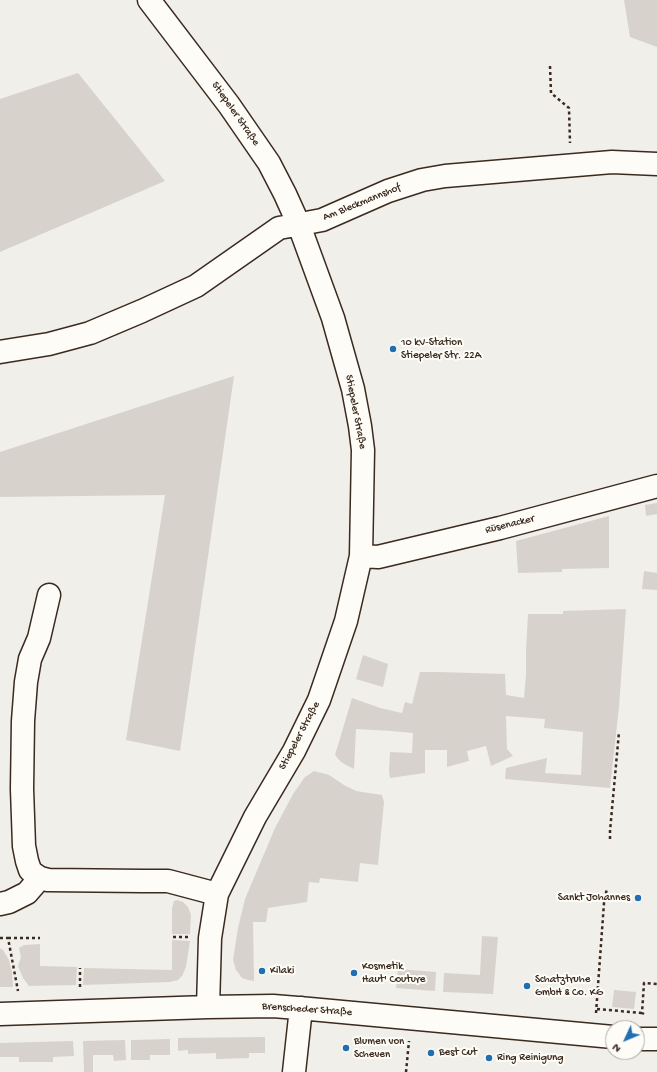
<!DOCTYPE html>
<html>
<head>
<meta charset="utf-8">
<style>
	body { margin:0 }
	#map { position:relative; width:657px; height:1072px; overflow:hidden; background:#f1efea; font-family:"Gochi Hand",sans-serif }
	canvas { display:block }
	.north { position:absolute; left:605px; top:1020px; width:40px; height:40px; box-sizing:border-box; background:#fdfcf7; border:1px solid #afa8a0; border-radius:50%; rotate:226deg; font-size:11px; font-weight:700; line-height:16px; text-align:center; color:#3b2a1e }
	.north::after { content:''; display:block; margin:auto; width:14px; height:18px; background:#1f6fb2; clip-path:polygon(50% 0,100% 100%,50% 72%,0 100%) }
</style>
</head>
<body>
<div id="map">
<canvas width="657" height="1072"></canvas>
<div class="north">N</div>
</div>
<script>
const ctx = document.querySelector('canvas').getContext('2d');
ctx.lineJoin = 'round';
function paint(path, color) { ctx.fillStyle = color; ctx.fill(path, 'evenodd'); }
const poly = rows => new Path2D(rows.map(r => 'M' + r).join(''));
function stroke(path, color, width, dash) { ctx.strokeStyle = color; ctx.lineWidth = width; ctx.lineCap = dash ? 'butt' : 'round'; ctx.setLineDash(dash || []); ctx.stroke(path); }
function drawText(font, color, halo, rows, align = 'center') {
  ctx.font = font + ' "Gochi Hand",sans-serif'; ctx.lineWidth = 4; ctx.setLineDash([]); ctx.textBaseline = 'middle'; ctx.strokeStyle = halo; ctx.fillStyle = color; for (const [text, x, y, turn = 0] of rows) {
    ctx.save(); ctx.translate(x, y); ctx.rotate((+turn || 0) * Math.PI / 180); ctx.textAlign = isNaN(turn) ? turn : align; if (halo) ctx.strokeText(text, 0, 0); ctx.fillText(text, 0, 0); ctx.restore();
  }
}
const green = poly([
	[624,0,657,0,657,47,630,37],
	[78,73,165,181,0,252,0,99],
	[234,376,180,751,126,740,165,495,0,497,0,452],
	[657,503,657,514,646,516,645,505],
	[609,516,609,568,562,569,562,572,518,573,516,541],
	[644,571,657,573,657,590,642,589],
	[626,609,619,707,610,788,505,779,506,768,547,758,545,773,581,775,583,732,544,728,545,719,506,716,507,749,513,756,491,766,486,746,467,751,469,761,447,767,447,750,425,750,425,773,390,778,389,771,390,752,412,753,413,733,391,731,356,729,354,769,348,766,341,762,335,755,352,698,380,708,402,713,405,702,412,704,420,672,438,672,505,674,506,695,524,698,526,674,526,651,528,614,563,614,563,611],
	[363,655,388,664,383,687,356,679],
	[314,771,329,775,344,785,356,791,382,795,384,802,378,865,360,863,358,882,320,878,319,883,309,882,307,902,268,908,266,922,253,922,254,981,248,980,242,978,236,970,233,960,238,928,245,899,275,828,293,794,305,777],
	[177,900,183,902,188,907,191,915,190,934,172,934,172,908,174,901],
	[482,936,498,937,493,994,443,992,444,973,480,975],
	[172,940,190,941,186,967,182,976,178,980,170,982,83,985,84,968,172,970],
	[40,944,40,966,77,967,76,985,29,986,23,978,18,966,21,957,19,948,24,945],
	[0,948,3,950,9,960,12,972,13,987,0,987],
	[398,969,436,972,435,991,396,988],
	[614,990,636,992,634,1009,612,1007],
	[265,1037,265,1053,249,1053,249,1058,216,1059,216,1053,188,1054,188,1050,178,1051,178,1038],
	[170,1039,170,1055,150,1055,150,1060,131,1060,131,1040],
	[125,1040,126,1060,114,1061,113,1055,93,1055,93,1072,84,1072,83,1041],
	[73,1041,74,1056,53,1057,53,1062,19,1062,19,1057,0,1057,0,1043]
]);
const path = poly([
	[550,66,551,93,569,108,570,143],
	[610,839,610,831,619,732],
	[173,937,188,937],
	[0,938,8,938,18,991],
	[8,938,40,938],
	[80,987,80,968],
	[597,1009,642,1013],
	[596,1013,604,903,607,888],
	[644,1014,642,1013,644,983,657,984],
	[406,1072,409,1041]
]);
const minor = poly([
	[149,0,229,105,269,163,285,194,299,225,333,318,353,389,360,426,363,450,361,556,346,621,319,700,294,751,255,817,217,894,210,938,208,1007],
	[0,352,49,344,90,333,142,311,196,286,279,228,322,220,388,191,422,180,445,176,612,162,657,164],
	[361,556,378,557,500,528,657,486],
	[49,595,39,638,30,659,26,682,23,721,22,789,24,846,27,861,30,870,34,874,40,878,48,880,143,881,168,881,217,894],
	[0,904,9,902,27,893,40,878],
	[0,1014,208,1007,273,1006,310,1009,613,1037],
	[637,1039,657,1039],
	[294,1072,301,1008]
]);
const markers = [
	[393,349,4,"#1f6fb2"],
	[638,898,4,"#1f6fb2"],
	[262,971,4,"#1f6fb2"],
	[354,973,4,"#1f6fb2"],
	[527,986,4,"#1f6fb2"],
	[346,1048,4,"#1f6fb2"],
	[431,1053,4,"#1f6fb2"],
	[489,1058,4,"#1f6fb2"]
];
const streetNames = [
	["Stiepeler Straße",235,114,55],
	["Am Bleckmannshof",362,203,-22],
	["Stiepeler Straße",355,412,79],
	["Rüsenacker",510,525,-14],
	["Stiepeler Straße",300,736,-62],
	["Brenscheder Straße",307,1010,4]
];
const poiNames = [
	["10 kV-Station",401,343],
	["Stiepeler Str. 22A",401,356],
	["Sankt Johannes",630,898,"right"],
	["Kosmetik",362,967],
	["Haut' Couture",362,980],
	["Kilaki",270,971],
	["Schatztruhe",535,980],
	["GmbH & Co. KG",535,993],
	["Blumen von",354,1042],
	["Scheven",354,1055],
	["Best Cut",439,1053],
	["Ring Reinigung",497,1058]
];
paint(green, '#d7d2cc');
stroke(minor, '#3b2a1e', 25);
stroke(path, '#3b2a1e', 2.5, [3, 3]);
stroke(minor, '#fdfcf7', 22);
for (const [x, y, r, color] of markers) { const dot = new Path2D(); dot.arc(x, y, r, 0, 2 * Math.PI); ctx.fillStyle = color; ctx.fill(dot); stroke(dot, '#fdfcf7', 1.5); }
drawText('11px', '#3b2a1e', '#fdfcf7', streetNames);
drawText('11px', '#3b2a1e', '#fdfcf7', poiNames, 'left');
</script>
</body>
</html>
